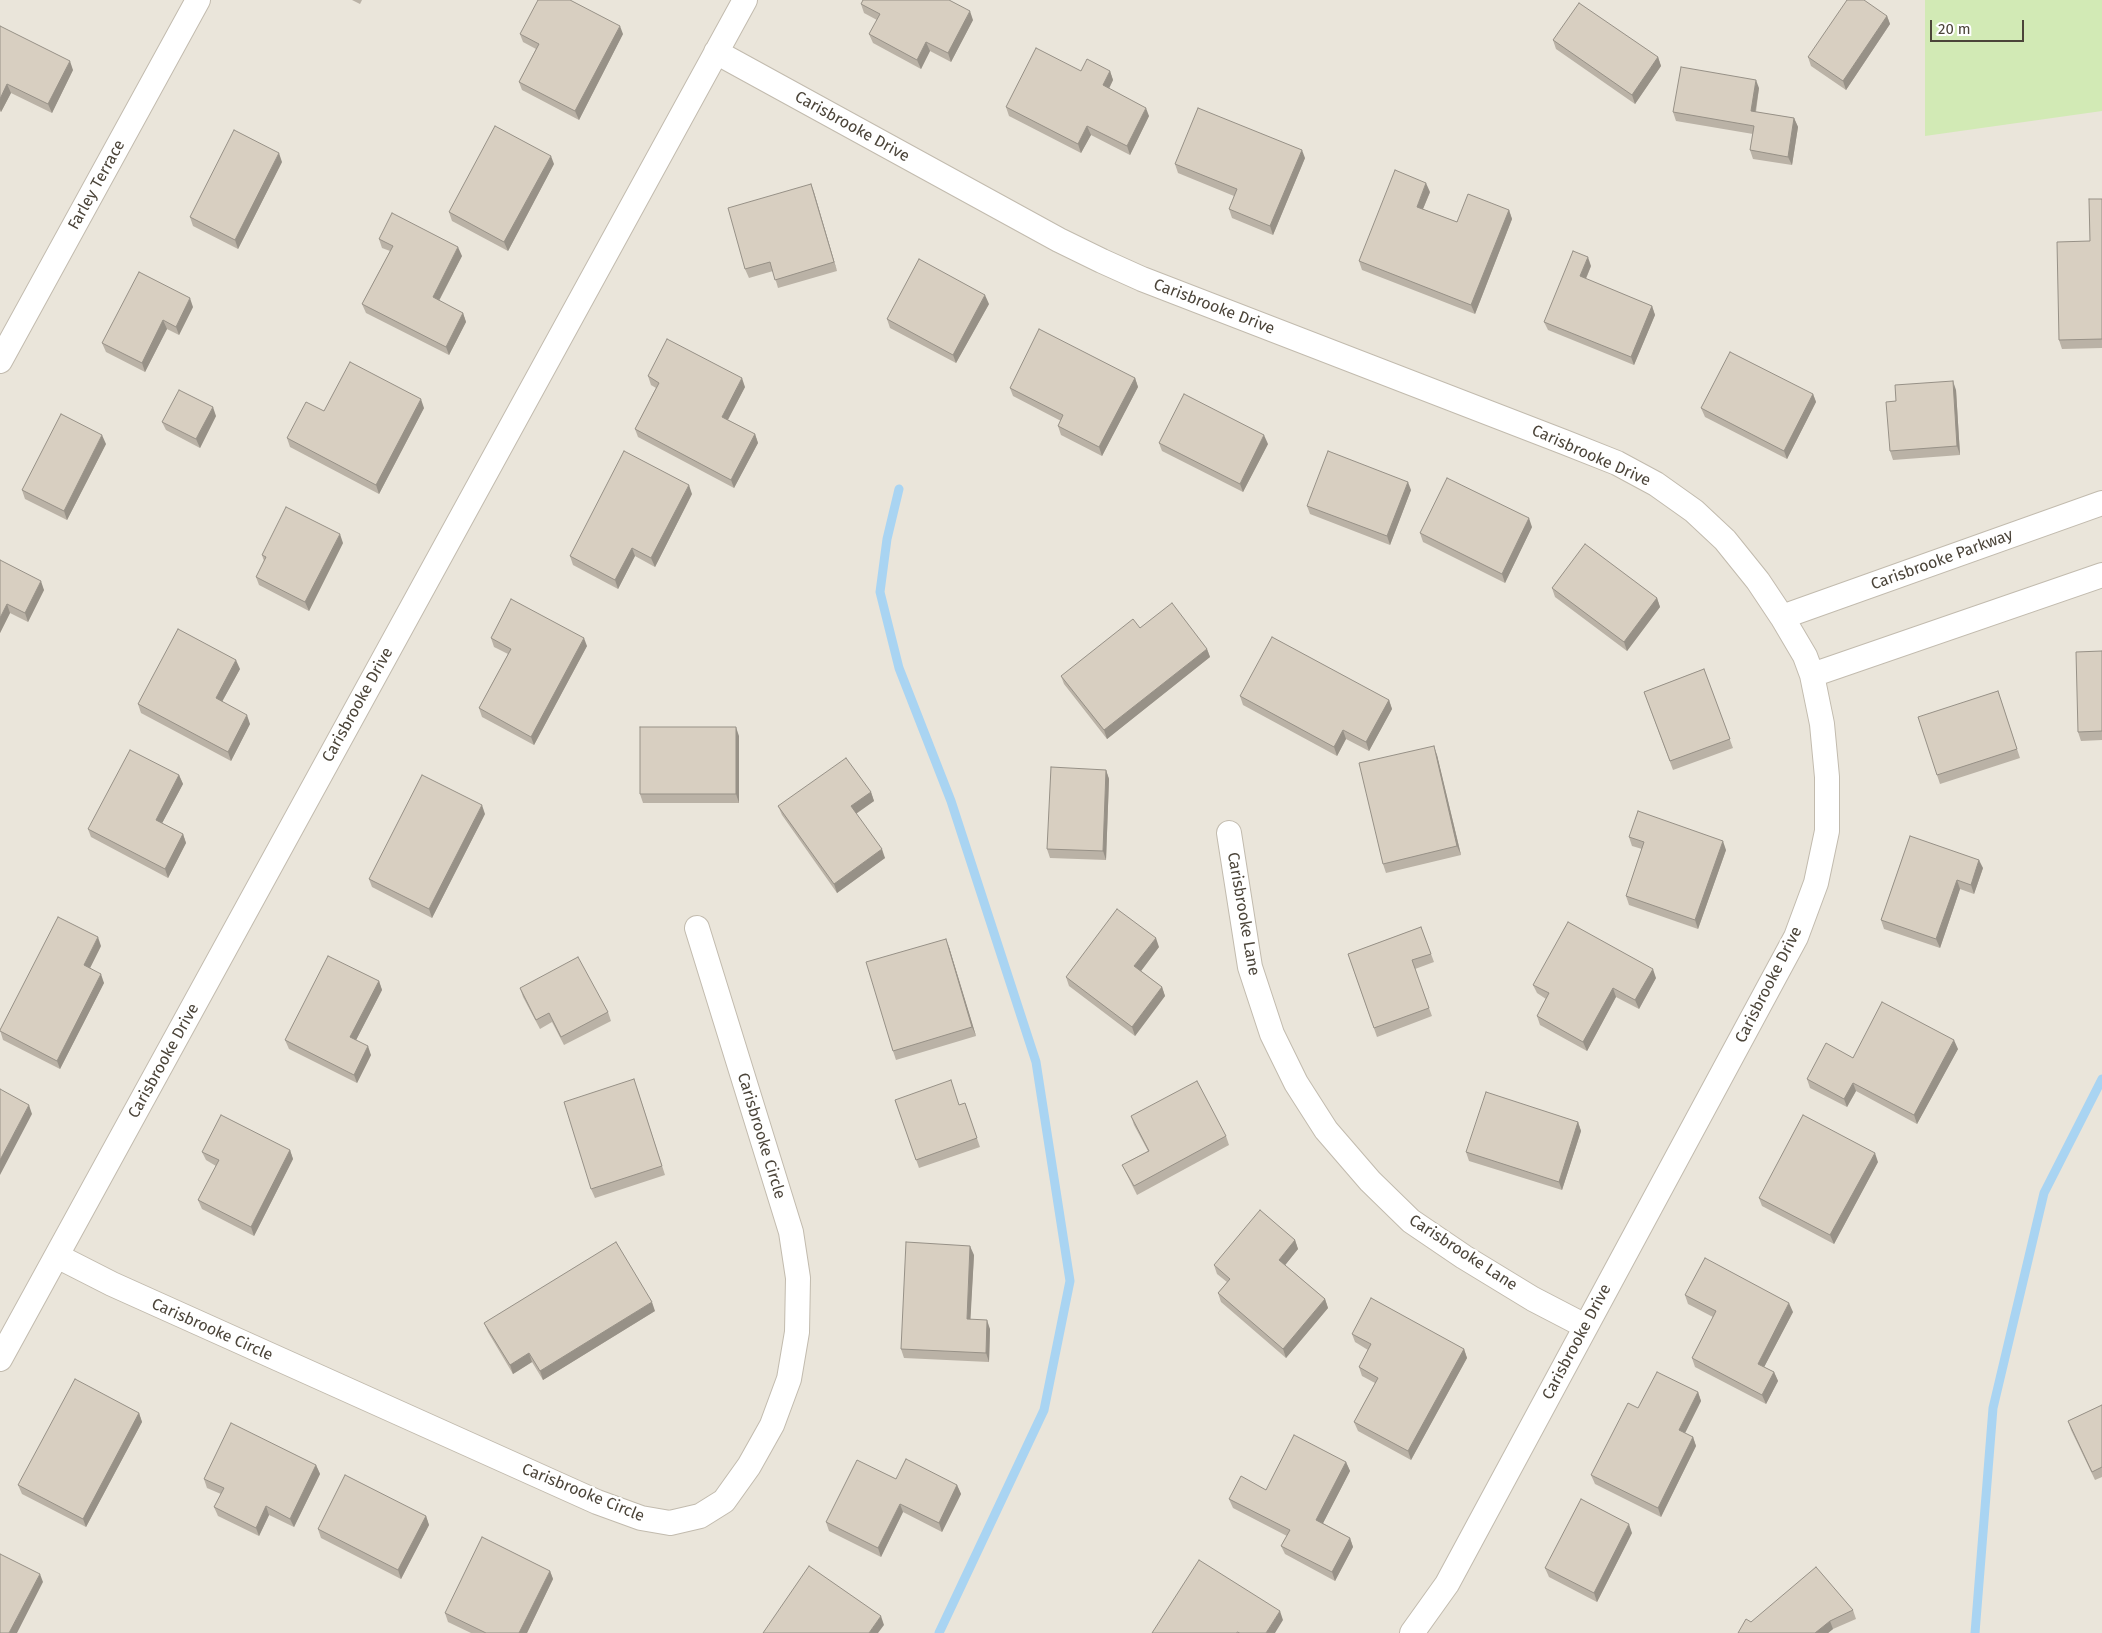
<!DOCTYPE html>
<html>
<head>
<meta charset="utf-8">
<style>
	body { margin:0 }
	#map { position:relative; width:2102px; height:1633px; overflow:hidden; background:#f6f3ec; font-family:"Fira Sans",sans-serif }
	canvas { display:block }
	.scale { position:absolute; left:1930px; top:20px; width:94px; height:22px; box-sizing:border-box; border:2px solid #4b4439; border-top:0; padding-left:6px; font-size:15px; line-height:18px; white-space:nowrap; color:#4b4439; -webkit-text-stroke:4px #fff; paint-order:stroke }
</style>
</head>
<body>
<div id="map">
<canvas width="2102" height="1633"></canvas>
<div class="scale">20 m</div>
</div>
<script>
const ctx = document.querySelector('canvas').getContext('2d');
ctx.lineJoin = 'round';
function paint(path, color) { ctx.fillStyle = color; ctx.fill(path, 'evenodd'); }
const poly = rows => new Path2D(rows.map(r => 'M' + r).join(''));
function stroke(path, color, width, dash) { ctx.strokeStyle = color; ctx.lineWidth = width; ctx.lineCap = dash ? 'butt' : 'round'; ctx.setLineDash(dash || []); ctx.stroke(path); }
function drawText(font, color, halo, rows, align = 'center') {
  ctx.font = font + ' "Fira Sans",sans-serif'; ctx.lineWidth = 5; ctx.setLineDash([]); ctx.textBaseline = 'middle'; ctx.strokeStyle = halo; ctx.fillStyle = color; for (const [text, x, y, turn = 0] of rows) {
    ctx.save(); ctx.translate(x, y); ctx.rotate((+turn || 0) * Math.PI / 180); ctx.textAlign = isNaN(turn) ? turn : align; if (halo) ctx.strokeText(text, 0, 0); ctx.fillText(text, 0, 0); ctx.restore();
  }
}
const residential = poly([
	[0,0,2102,0,2102,1633,0,1633]
]);
const green = poly([
	[1925,0,2102,0,2102,111,1925,136]
]);
const stream = poly([
	[899,489,887,539,880,592,899,668,951,801,1036,1062,1070,1281,1044,1410,939,1633],
	[1975,1633,1993,1408,2044,1193,2102,1079]
]);
const street = poly([
	[716,52,1059,240,1102,261,1142,279,1564,442,1617,463,1656,484,1694,511,1725,540,1758,581,1782,617,1805,656,1812,675,1822,724,1827,777,1827,831,1816,883,1796,937,1447,1584,1412,1633],
	[0,361,198,0],
	[1782,617,2102,503],
	[1812,675,2102,575],
	[1229,833,1250,967,1272,1034,1296,1083,1326,1130,1370,1181,1411,1221,1464,1257,1533,1299,1585,1326],
	[57,1256,112,1284,597,1502,641,1518,670,1523,700,1516,724,1501,749,1466,772,1425,789,1379,797,1332,798,1278,791,1232,697,928],
	[0,1359,745,0]
]);
const wall = poly([
	[352,0,362,0,360,4],
	[861,4,973,20,951,62,930,51,921,69,873,43,869,34,877,20,864,13],
	[1887,16,1890,24,1846,90,1811,66,1808,57],
	[0,26,73,70,52,113,11,93,1,112,0,111],
	[520,34,623,34,579,120,522,90,519,82,536,49,523,42],
	[1553,40,1658,57,1661,66,1635,104,1556,49],
	[1081,71,1110,71,1113,80,1109,89,1149,116,1130,155,1091,135,1081,153,1009,116,1006,107],
	[1759,88,1756,112,1794,118,1798,127,1792,165,1753,159,1750,150,1753,134,1676,121,1673,112],
	[1305,158,1273,235,1232,218,1229,209,1234,196,1178,173,1175,164],
	[282,162,238,249,193,226,190,217],
	[554,164,508,251,452,221,449,212],
	[811,184,837,271,778,288,773,271,749,278,745,269],
	[1430,192,1423,209,1457,222,1509,210,1512,219,1475,314,1362,270,1359,261],
	[2102,199,2102,348,2062,349,2059,340,2090,241],
	[379,239,462,256,439,301,463,313,466,322,449,355,366,313,362,304,390,251,382,248],
	[1591,266,1586,279,1652,306,1655,315,1634,365,1548,330,1544,322],
	[989,304,956,363,890,328,887,319],
	[193,307,179,335,167,329,145,372,106,352,102,343],
	[648,376,745,387,728,420,755,434,758,443,734,488,638,437,635,429,656,388,651,385],
	[1135,378,1138,387,1102,456,1061,435,1058,426,1061,421,1013,396,1010,388],
	[1956,390,1960,455,1893,460,1890,451,1896,401],
	[1813,394,1816,402,1787,459,1705,417,1701,408],
	[424,408,379,494,290,447,287,438,324,411],
	[216,416,200,448,166,430,162,422],
	[1159,443,1268,444,1243,492,1162,451],
	[106,444,67,520,25,499,22,490],
	[1411,490,1390,545,1310,514,1307,506],
	[692,494,655,567,635,556,618,589,573,565,570,556],
	[1532,527,1505,583,1423,542,1420,533],
	[343,543,309,611,259,585,256,577,264,561,262,555],
	[0,560,44,590,28,622,10,613,0,633],
	[1552,588,1657,598,1660,607,1627,651,1555,597],
	[491,638,587,646,534,745,482,717,479,708,508,654,494,647],
	[1207,649,1210,657,1107,739,1064,684,1061,676],
	[2102,651,2102,740,2081,741,2078,732],
	[240,669,222,702,250,724,231,761,141,713,138,704],
	[1704,669,1733,748,1673,770,1644,692],
	[1240,696,1389,700,1392,709,1369,751,1346,739,1337,756,1243,705],
	[2001,700,2020,758,1940,784,1937,775],
	[739,736,739,803,643,803,640,794],
	[1437,755,1461,855,1386,873,1383,864],
	[1106,770,1109,779,1106,860,1050,858,1047,849],
	[179,775,183,784,162,823,183,834,186,843,168,878,91,837,88,829],
	[871,792,874,801,856,814,885,858,837,893,782,815,778,806],
	[485,814,432,918,372,887,369,879],
	[1910,836,1983,868,1974,894,1960,889,1940,948,1884,929,1881,920],
	[1629,837,1726,850,1698,929,1629,905,1626,896,1642,849,1632,846],
	[1421,927,1434,962,1415,969,1432,1016,1377,1037,1348,954],
	[101,946,90,968,104,983,60,1069,3,1040,0,1030],
	[949,947,976,1036,896,1060,893,1051],
	[1159,947,1141,971,1162,987,1165,996,1135,1036,1069,986,1066,977],
	[1656,978,1639,1009,1616,997,1587,1051,1540,1025,1537,1016,1546,999,1537,993,1533,985],
	[379,981,382,990,356,1040,371,1055,357,1083,289,1049,285,1040],
	[520,988,608,1012,611,1021,564,1045,552,1022,540,1029,523,997],
	[1958,1049,1917,1124,1856,1091,1847,1107,1810,1088,1807,1079,1853,1058],
	[637,1088,665,1175,595,1198,591,1189],
	[895,1100,959,1105,965,1103,980,1147,919,1168],
	[1131,1116,1226,1136,1229,1145,1137,1195,1122,1165,1148,1151,1134,1125],
	[1578,1122,1581,1131,1562,1190,1469,1161,1466,1152],
	[290,1150,293,1159,254,1236,202,1209,198,1200,216,1166,206,1160,202,1152],
	[1878,1162,1834,1244,1762,1206,1759,1198],
	[1295,1240,1298,1249,1285,1265,1325,1299,1328,1308,1286,1358,1221,1302,1218,1293,1227,1282,1217,1274,1214,1265],
	[974,1255,970,1319,990,1329,989,1362,904,1358,901,1349],
	[1685,1295,1793,1312,1764,1367,1774,1372,1778,1381,1766,1404,1695,1367,1692,1358,1713,1317,1688,1304],
	[655,1311,543,1380,532,1362,513,1374,488,1332,484,1323],
	[1352,1334,1464,1349,1467,1358,1411,1460,1358,1431,1354,1422,1375,1383,1362,1376,1359,1367,1368,1350,1355,1342],
	[1698,1392,1701,1401,1685,1433,1693,1437,1696,1446,1661,1517,1595,1484,1591,1475,1638,1408],
	[2102,1405,2102,1477,2095,1480,2071,1430,2068,1421],
	[139,1413,142,1422,86,1527,22,1494,18,1485],
	[1346,1462,1350,1471,1323,1523,1350,1538,1353,1547,1335,1581,1285,1554,1281,1546,1287,1536,1233,1508,1229,1499,1266,1490],
	[316,1465,320,1474,294,1527,269,1515,259,1536,218,1516,214,1507,221,1494,207,1488,204,1479],
	[896,1479,957,1485,961,1494,942,1532,903,1512,881,1557,829,1531,826,1522],
	[426,1516,429,1525,401,1579,321,1538,318,1529],
	[1632,1533,1597,1602,1549,1577,1545,1568],
	[550,1571,553,1579,527,1633,471,1633,448,1622,445,1613],
	[1853,1610,1856,1619,1833,1629,1828,1633,1738,1633,1751,1622]
]);
const shadedWall = poly([
	[970,11,973,20,951,62,948,53],
	[1887,16,1890,24,1846,90,1843,81],
	[620,26,623,34,579,120,575,111],
	[926,42,930,51,921,69,917,60],
	[1658,57,1661,66,1635,104,1632,95],
	[70,61,73,70,52,113,48,104],
	[1110,71,1113,80,1106,94,1103,85],
	[1756,80,1759,88,1754,120,1751,111],
	[7,84,11,93,1,112,0,109,0,99],
	[1146,108,1149,116,1130,155,1127,146],
	[1794,118,1798,127,1792,165,1788,157],
	[1087,126,1091,135,1081,153,1078,144],
	[1302,150,1305,158,1273,235,1270,226],
	[279,153,282,162,238,249,235,240],
	[551,156,554,164,508,251,504,242],
	[1426,183,1430,192,1420,216,1417,207],
	[811,184,814,192,837,271,834,262],
	[1509,210,1512,219,1475,314,1471,305],
	[458,247,462,256,436,306,433,297],
	[1588,257,1591,266,1583,285,1580,276],
	[985,295,989,304,956,363,953,355],
	[190,298,193,307,179,335,176,327],
	[1652,306,1655,315,1634,365,1631,357],
	[463,313,466,322,449,355,446,347],
	[163,320,167,329,145,372,142,363],
	[742,378,745,387,725,425,722,417],
	[1135,378,1138,387,1102,456,1099,447],
	[1953,381,1956,390,1960,455,1957,446],
	[1813,394,1816,402,1787,459,1784,451],
	[421,399,424,408,379,494,376,485],
	[213,407,216,416,200,448,196,439],
	[755,434,758,443,734,488,731,480],
	[102,435,106,444,67,520,64,511],
	[1264,435,1268,444,1243,492,1240,484],
	[1408,482,1411,490,1390,545,1387,536],
	[689,485,692,494,655,567,651,558],
	[1529,518,1532,527,1505,583,1502,574],
	[340,534,343,543,309,611,305,602],
	[632,548,635,556,618,589,615,580],
	[41,581,44,590,28,622,25,613],
	[1657,598,1660,607,1627,651,1624,642],
	[7,604,10,613,0,633,0,618],
	[584,638,587,646,534,745,531,737],
	[1207,649,1210,657,1107,739,1104,730],
	[236,660,240,669,219,707,216,698],
	[1389,700,1392,709,1369,751,1366,742],
	[247,715,250,724,231,761,228,752],
	[736,727,739,736,739,803,736,794],
	[1343,730,1346,739,1337,756,1334,747],
	[1434,746,1437,755,1461,855,1457,846],
	[1106,770,1109,779,1106,860,1103,851],
	[179,775,183,784,159,829,156,820],
	[871,792,874,801,854,815,851,806],
	[482,805,485,814,432,918,429,909],
	[183,834,186,843,168,878,165,869],
	[1723,841,1726,850,1698,929,1695,920],
	[882,849,885,858,837,893,834,884],
	[1979,860,1983,868,1974,894,1971,885],
	[1957,880,1960,889,1940,948,1936,939],
	[98,937,101,946,87,974,84,965],
	[1156,938,1159,947,1138,975,1134,966],
	[946,939,949,947,976,1036,972,1027],
	[1653,969,1656,978,1639,1009,1635,1000],
	[101,974,104,983,60,1069,57,1061],
	[379,981,382,990,353,1046,350,1037],
	[1162,987,1165,996,1135,1036,1132,1027],
	[1613,988,1616,997,1587,1051,1583,1042],
	[1954,1040,1958,1049,1917,1124,1914,1115],
	[368,1046,371,1055,357,1083,354,1075],
	[1853,1083,1856,1091,1847,1107,1844,1099],
	[29,1105,32,1114,0,1175,0,1160],
	[1578,1122,1581,1131,1562,1190,1559,1182],
	[290,1150,293,1159,254,1236,251,1227],
	[1875,1153,1878,1162,1834,1244,1830,1235],
	[1295,1240,1298,1249,1282,1269,1279,1260],
	[970,1246,974,1255,970,1328,967,1319],
	[1325,1299,1328,1308,1286,1358,1283,1349],
	[652,1302,655,1311,543,1380,540,1371],
	[1789,1303,1793,1312,1761,1373,1758,1364],
	[987,1320,990,1329,989,1362,986,1353],
	[1464,1349,1467,1358,1411,1460,1408,1451],
	[529,1353,532,1362,513,1374,510,1365],
	[1774,1372,1778,1381,1766,1404,1762,1395],
	[1698,1392,1701,1401,1682,1439,1679,1430],
	[139,1413,142,1422,86,1527,83,1519],
	[1693,1437,1696,1446,1661,1517,1658,1508],
	[1346,1462,1350,1471,1320,1529,1316,1520],
	[316,1465,320,1474,294,1527,290,1519],
	[957,1485,961,1494,942,1532,939,1523],
	[900,1504,903,1512,881,1557,878,1548],
	[266,1506,269,1515,259,1536,256,1528],
	[426,1516,429,1525,401,1579,398,1570],
	[1629,1524,1632,1533,1597,1602,1594,1593],
	[1350,1538,1353,1547,1335,1581,1332,1572],
	[550,1571,553,1579,527,1633,519,1633],
	[40,1574,43,1582,17,1633,9,1633],
	[1280,1611,1283,1620,1275,1633,1266,1633],
	[881,1616,884,1625,878,1633,869,1633],
	[1830,1621,1833,1629,1828,1633,1815,1633]
]);
const building = poly([
	[538,0,570,0,620,26,575,111,519,82,539,44,520,34,538,0],
	[863,0,949,0,970,11,948,53,926,42,917,60,869,34,880,14,861,4,863,0],
	[1847,0,1864,0,1887,16,1843,81,1808,57,1847,0],
	[1579,3,1658,57,1632,95,1553,40,1579,3],
	[0,26,70,61,48,104,7,84,0,99,0,26],
	[1036,48,1081,71,1087,59,1110,71,1103,85,1146,108,1127,146,1087,126,1078,144,1006,107,1036,48],
	[1681,67,1756,80,1751,111,1794,118,1788,157,1750,150,1754,126,1673,112,1681,67],
	[1198,108,1302,150,1270,226,1229,209,1237,189,1175,164,1198,108],
	[495,126,551,156,504,242,449,212,495,126],
	[234,130,279,153,235,240,190,217,234,130],
	[1395,170,1426,183,1417,207,1457,222,1468,194,1509,210,1471,305,1359,261,1395,170],
	[811,184,834,262,775,280,770,262,745,269,728,208,811,184],
	[2089,199,2102,199,2102,339,2059,340,2057,242,2090,241,2089,199],
	[392,213,458,247,433,297,463,313,446,347,362,304,393,246,379,239,392,213],
	[1573,251,1588,257,1580,276,1652,306,1631,357,1544,322,1573,251],
	[919,259,985,295,953,355,887,319,919,259],
	[139,272,190,298,176,327,163,320,142,363,102,343,139,272],
	[1039,329,1135,378,1099,447,1058,426,1063,415,1010,388,1039,329],
	[667,339,742,378,722,417,755,434,731,480,635,429,659,383,648,376,667,339],
	[1730,352,1813,394,1784,451,1701,408,1730,352],
	[350,362,421,399,376,485,287,438,306,402,324,411,350,362],
	[1953,381,1957,446,1890,451,1886,402,1896,401,1895,385,1953,381],
	[179,390,213,407,196,439,162,422,179,390],
	[1184,394,1264,435,1240,484,1159,443,1184,394],
	[61,414,102,435,64,511,22,490,61,414],
	[624,451,689,485,651,558,632,548,615,580,570,556,624,451],
	[1328,451,1408,482,1387,536,1307,506,1328,451],
	[1447,478,1529,518,1502,574,1420,533,1447,478],
	[286,507,340,534,305,602,256,577,266,557,262,555,286,507],
	[1585,544,1657,598,1624,642,1552,588,1585,544],
	[0,560,41,581,25,613,7,604,0,618,0,560],
	[511,599,584,638,531,737,479,708,511,649,491,638,511,599],
	[1172,603,1207,649,1104,730,1061,676,1133,619,1140,628,1172,603],
	[178,629,236,660,216,698,247,715,228,752,138,704,178,629],
	[1272,637,1389,700,1366,742,1343,730,1334,747,1240,696,1272,637],
	[2102,651,2102,731,2078,732,2076,652,2102,651],
	[1704,669,1730,739,1670,761,1644,692,1704,669],
	[1998,691,2017,749,1937,775,1918,717,1998,691],
	[640,727,736,727,736,794,640,794,640,727],
	[1434,746,1457,846,1383,864,1359,763,1434,746],
	[130,750,179,775,156,820,183,834,165,869,88,829,130,750],
	[846,758,871,792,851,806,882,849,834,884,778,806,846,758],
	[1051,767,1106,770,1103,851,1047,849,1051,767],
	[422,775,482,805,429,909,369,879,422,775],
	[1638,811,1723,841,1695,920,1626,896,1644,842,1629,837,1638,811],
	[1910,836,1979,860,1971,885,1957,880,1936,939,1881,920,1910,836],
	[1117,909,1156,938,1134,966,1162,987,1132,1027,1066,977,1117,909],
	[58,917,98,937,84,965,101,974,57,1061,0,1031,0,1030,58,917],
	[1568,922,1653,969,1635,1000,1613,988,1583,1042,1537,1016,1549,993,1533,985,1568,922],
	[1421,927,1431,954,1412,960,1429,1008,1374,1028,1348,954,1421,927],
	[946,939,972,1027,893,1051,866,962,946,939],
	[328,956,379,981,350,1037,368,1046,354,1075,285,1040,328,956],
	[578,957,608,1012,561,1037,549,1013,536,1020,520,988,578,957],
	[1882,1002,1954,1040,1914,1115,1853,1083,1844,1099,1807,1079,1826,1043,1853,1058,1882,1002],
	[634,1079,662,1166,591,1189,564,1102,634,1079],
	[951,1080,959,1105,965,1103,977,1138,916,1160,895,1100,951,1080],
	[1197,1081,1226,1136,1134,1186,1122,1165,1149,1151,1131,1116,1197,1081],
	[0,1089,29,1105,0,1160,0,1089],
	[1486,1092,1578,1122,1559,1182,1466,1152,1486,1092],
	[221,1115,290,1150,251,1227,198,1200,219,1160,202,1152,221,1115],
	[1803,1115,1875,1153,1830,1235,1759,1198,1803,1115],
	[1260,1210,1295,1240,1279,1260,1325,1299,1283,1349,1218,1293,1230,1279,1214,1265,1260,1210],
	[616,1242,652,1302,540,1371,529,1353,510,1365,484,1323,616,1242],
	[906,1242,970,1246,967,1319,987,1320,986,1353,901,1349,906,1242],
	[1705,1258,1789,1303,1758,1364,1774,1372,1762,1395,1692,1358,1716,1311,1685,1295,1705,1258],
	[1371,1298,1464,1349,1408,1451,1354,1422,1378,1378,1359,1367,1371,1344,1352,1334,1371,1298],
	[1657,1372,1698,1392,1679,1430,1693,1437,1658,1508,1591,1475,1628,1403,1638,1408,1657,1372],
	[75,1379,139,1413,83,1519,18,1485,75,1379],
	[2102,1405,2102,1467,2092,1472,2068,1421,2102,1405],
	[231,1423,316,1465,290,1519,266,1506,256,1528,214,1507,224,1488,204,1479,231,1423],
	[1294,1435,1346,1462,1316,1520,1350,1538,1332,1572,1281,1546,1290,1530,1229,1499,1241,1476,1266,1490,1294,1435],
	[906,1459,957,1485,939,1523,900,1504,878,1548,826,1522,857,1460,896,1479,906,1459],
	[345,1475,426,1516,398,1570,318,1529,345,1475],
	[1581,1499,1629,1524,1594,1593,1545,1568,1581,1499],
	[482,1537,550,1571,519,1633,486,1633,445,1613,482,1537],
	[0,1554,40,1574,9,1633,0,1633,0,1554],
	[1199,1560,1280,1611,1266,1633,1240,1633,1237,1632,1237,1633,1152,1633,1199,1560],
	[809,1566,881,1616,869,1633,763,1633,809,1566],
	[1816,1567,1853,1610,1830,1621,1815,1633,1738,1633,1746,1619,1751,1622,1816,1567]
]);
const streetNames = [
	["Carisbrooke Drive",852,127,29],
	["Farley Terrace",97,185,-61],
	["Carisbrooke Drive",1214,307,21],
	["Carisbrooke Drive",1591,456,24],
	["Carisbrooke Parkway",1942,560,-20],
	["Carisbrooke Drive",358,705,-61],
	["Carisbrooke Lane",1243,914,80],
	["Carisbrooke Drive",1769,985,-63],
	["Carisbrooke Drive",164,1061,-61],
	["Carisbrooke Circle",761,1136,73],
	["Carisbrooke Lane",1463,1253,33],
	["Carisbrooke Circle",212,1330,24],
	["Carisbrooke Drive",1577,1342,-62],
	["Carisbrooke Circle",583,1493,22]
];
paint(residential, '#eae5da');
paint(green, '#d2eab5');
stroke(stream, '#a9d4f2', 9);
stroke(street, '#c2bbae', 26);
stroke(street, '#fff', 24);
paint(wall, '#bab2a6');
paint(shadedWall, '#979187');
paint(building, '#d8cfc1');
stroke(building, '#979187', 1);
drawText('16px', '#4b4439', '#fff', streetNames);
</script>
</body>
</html>
